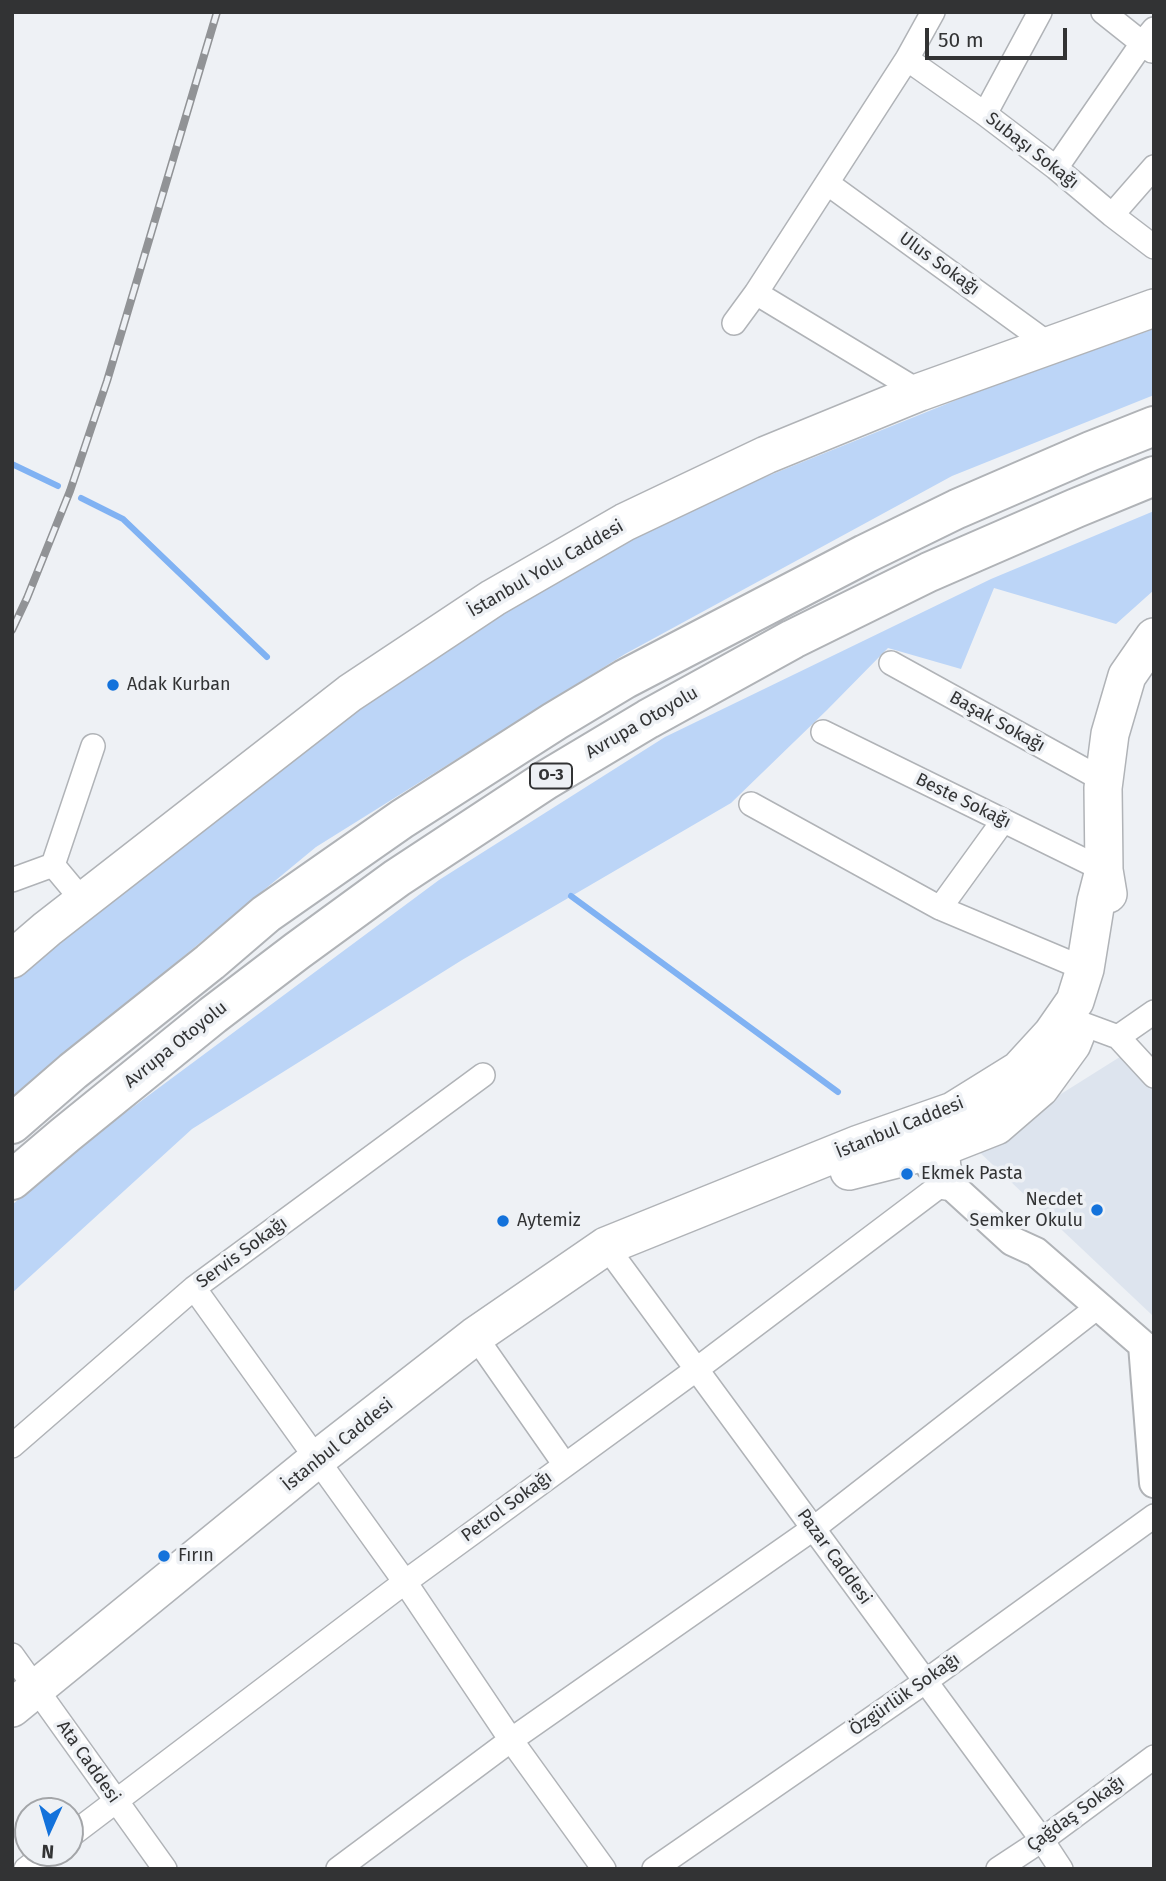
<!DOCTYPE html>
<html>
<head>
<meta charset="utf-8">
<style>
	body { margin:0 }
	#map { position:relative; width:1166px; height:1881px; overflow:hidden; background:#eef1f5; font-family:"Fira Sans",sans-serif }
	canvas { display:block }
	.frame { position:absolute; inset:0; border:14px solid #323334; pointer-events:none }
	.north { position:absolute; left:14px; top:1797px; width:70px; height:70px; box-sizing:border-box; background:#eef1f5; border:2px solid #a3a5a8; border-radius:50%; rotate:184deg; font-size:19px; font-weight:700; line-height:28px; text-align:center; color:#323334 }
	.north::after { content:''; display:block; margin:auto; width:24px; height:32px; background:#1372db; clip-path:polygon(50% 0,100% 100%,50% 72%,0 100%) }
	.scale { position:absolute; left:925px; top:28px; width:142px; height:32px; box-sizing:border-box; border:4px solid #323334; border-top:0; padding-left:9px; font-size:21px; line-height:24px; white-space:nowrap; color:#323334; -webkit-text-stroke:5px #eef1f5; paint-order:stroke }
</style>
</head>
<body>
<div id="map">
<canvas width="1166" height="1881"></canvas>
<div class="frame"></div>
<div class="north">N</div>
<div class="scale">50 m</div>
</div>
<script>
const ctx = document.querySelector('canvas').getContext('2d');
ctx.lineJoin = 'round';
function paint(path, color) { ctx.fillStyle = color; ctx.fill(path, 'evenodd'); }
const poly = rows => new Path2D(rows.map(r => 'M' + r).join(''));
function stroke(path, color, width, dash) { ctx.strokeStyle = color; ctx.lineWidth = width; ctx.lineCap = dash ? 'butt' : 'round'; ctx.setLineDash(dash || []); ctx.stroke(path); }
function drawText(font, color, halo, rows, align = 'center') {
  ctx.font = font + ' "Fira Sans",sans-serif'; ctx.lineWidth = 7; ctx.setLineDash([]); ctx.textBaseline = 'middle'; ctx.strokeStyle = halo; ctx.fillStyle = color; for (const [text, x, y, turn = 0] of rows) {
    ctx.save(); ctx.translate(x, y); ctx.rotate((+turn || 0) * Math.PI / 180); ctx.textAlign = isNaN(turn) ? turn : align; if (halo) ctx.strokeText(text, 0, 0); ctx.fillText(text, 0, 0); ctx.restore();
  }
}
const built = poly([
	[1123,1055,1154,1087,1154,1313,1152,1315,975,1148]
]);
const green = poly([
	[1154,329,1154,395,952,476,625,654,316,847,12,1098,12,977,115,889,393,679,661,519,1001,382],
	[1154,511,1154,590,1116,624,994,588,961,669,888,648,827,710,731,803,462,960,192,1129,12,1293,12,1205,71,1153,439,880,665,737,991,579]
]);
const stream = poly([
	[12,464,58,486],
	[81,498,123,519,267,657],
	[571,896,838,1092]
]);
const minor = poly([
	[1103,12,1152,51],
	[907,59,985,114,1056,168,1112,215,1154,247],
	[985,114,1040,12],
	[1056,168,1143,42,1154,29],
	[827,183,1050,345],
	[1112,215,1154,167],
	[756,293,920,392],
	[734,323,756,293,907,59,933,12],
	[891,663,1103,780],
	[823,732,1104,870],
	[751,804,940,908,1085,969],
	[53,865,93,746],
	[53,865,83,901],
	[12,880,53,865],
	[940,908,1003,821],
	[1064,1017,1118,1037,1154,1076],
	[1118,1037,1154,1012],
	[606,1246,1042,1840,1061,1869],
	[194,1288,405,1582,511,1740,604,1869],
	[475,1336,565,1465],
	[12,1446,194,1288,483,1075],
	[12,1655,165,1869],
	[70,1836,405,1582,697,1369,946,1181],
	[26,1869,47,1853],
	[338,1869,511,1740,814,1528,1099,1306],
	[654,1869,926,1681,1154,1516],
	[998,1869,1042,1840,1154,1757]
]);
const tertiary = poly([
	[931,1167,1012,1241,1036,1252,1143,1345,1154,1358],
	[1143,1345,1154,1483]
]);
const primary = poly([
	[1108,894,1104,870,1103,788,1110,734,1127,676,1154,637],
	[12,959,47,929,350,693,493,598,625,522,766,455,920,392,1154,308],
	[849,1171,940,1148,996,1126,1040,1088,1072,1044,1076,1034],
	[946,1181,942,1168,940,1148,941,1139,949,1127],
	[12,1708,316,1460,475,1336,606,1246,859,1144,953,1111,1019,1070,1052,1034,1075,1001,1085,969,1096,901,1104,870]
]);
const motorway = poly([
	[12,1124,73,1071,210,962,266,914,402,819,555,721,625,679,865,554,957,509,1091,451,1154,426],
	[12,1180,65,1135,213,1015,297,951,397,878,546,780,648,719,793,639,929,572,1076,508,1154,476]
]);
const rail = poly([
	[12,630,27,598,70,491,107,381,217,12]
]);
const markers = [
	[113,685,7,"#1372db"],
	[907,1174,7,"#1372db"],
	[1097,1210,7,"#1372db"],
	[503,1221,7,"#1372db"],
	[164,1556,7,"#1372db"]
];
const shields = [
	[551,776,42]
];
const shieldNames = [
	["O-3",551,776]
];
const streetNames = [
	["Subaşı Sokağı",1032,151,38],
	["Ulus Sokağı",939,264,36],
	["İstanbul Yolu Caddesi",546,569,-30],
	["Başak Sokağı",997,722,29],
	["Avrupa Otoyolu",642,723,-30],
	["Beste Sokağı",963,801,26],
	["Avrupa Otoyolu",176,1045,-39],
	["İstanbul Caddesi",900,1128,-22],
	["Servis Sokağı",242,1253,-36],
	["İstanbul Caddesi",338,1445,-39],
	["Petrol Sokağı",507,1507,-36],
	["Pazar Caddesi",834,1557,54],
	["Özgürlük Sokağı",905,1695,-35],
	["Ata Caddesi",88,1762,55],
	["Çağdaş Sokağı",1076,1814,-36]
];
const poiNames = [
	["Adak Kurban",127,685],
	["Ekmek Pasta",921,1174],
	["Necdet",1083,1200,"right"],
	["Semker Okulu",1083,1221,"right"],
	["Aytemiz",517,1221],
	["Fırın",178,1556]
];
paint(built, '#dde4ee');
paint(green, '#bcd5f7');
stroke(stream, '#80b2f3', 6);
stroke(minor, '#b0b3b7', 26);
stroke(tertiary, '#b0b3b7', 32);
stroke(primary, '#b0b3b7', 40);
stroke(motorway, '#b0b3b7', 42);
stroke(minor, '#fff', 23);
stroke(tertiary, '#fff', 28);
stroke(primary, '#fff', 37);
stroke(motorway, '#fff', 38);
stroke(rail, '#919396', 8);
stroke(rail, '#eef1f5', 5, [16]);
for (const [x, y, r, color] of markers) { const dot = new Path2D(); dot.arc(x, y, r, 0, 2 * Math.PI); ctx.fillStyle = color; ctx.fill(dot); stroke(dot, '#eef1f5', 2.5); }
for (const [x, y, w] of shields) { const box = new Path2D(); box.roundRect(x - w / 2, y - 12.5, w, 25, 5); ctx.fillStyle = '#eef1f5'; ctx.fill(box); stroke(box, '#323334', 2); }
drawText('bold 16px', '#323334', null, shieldNames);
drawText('18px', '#323334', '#eef1f5', streetNames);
drawText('18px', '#323334', '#eef1f5', poiNames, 'left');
</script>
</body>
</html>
